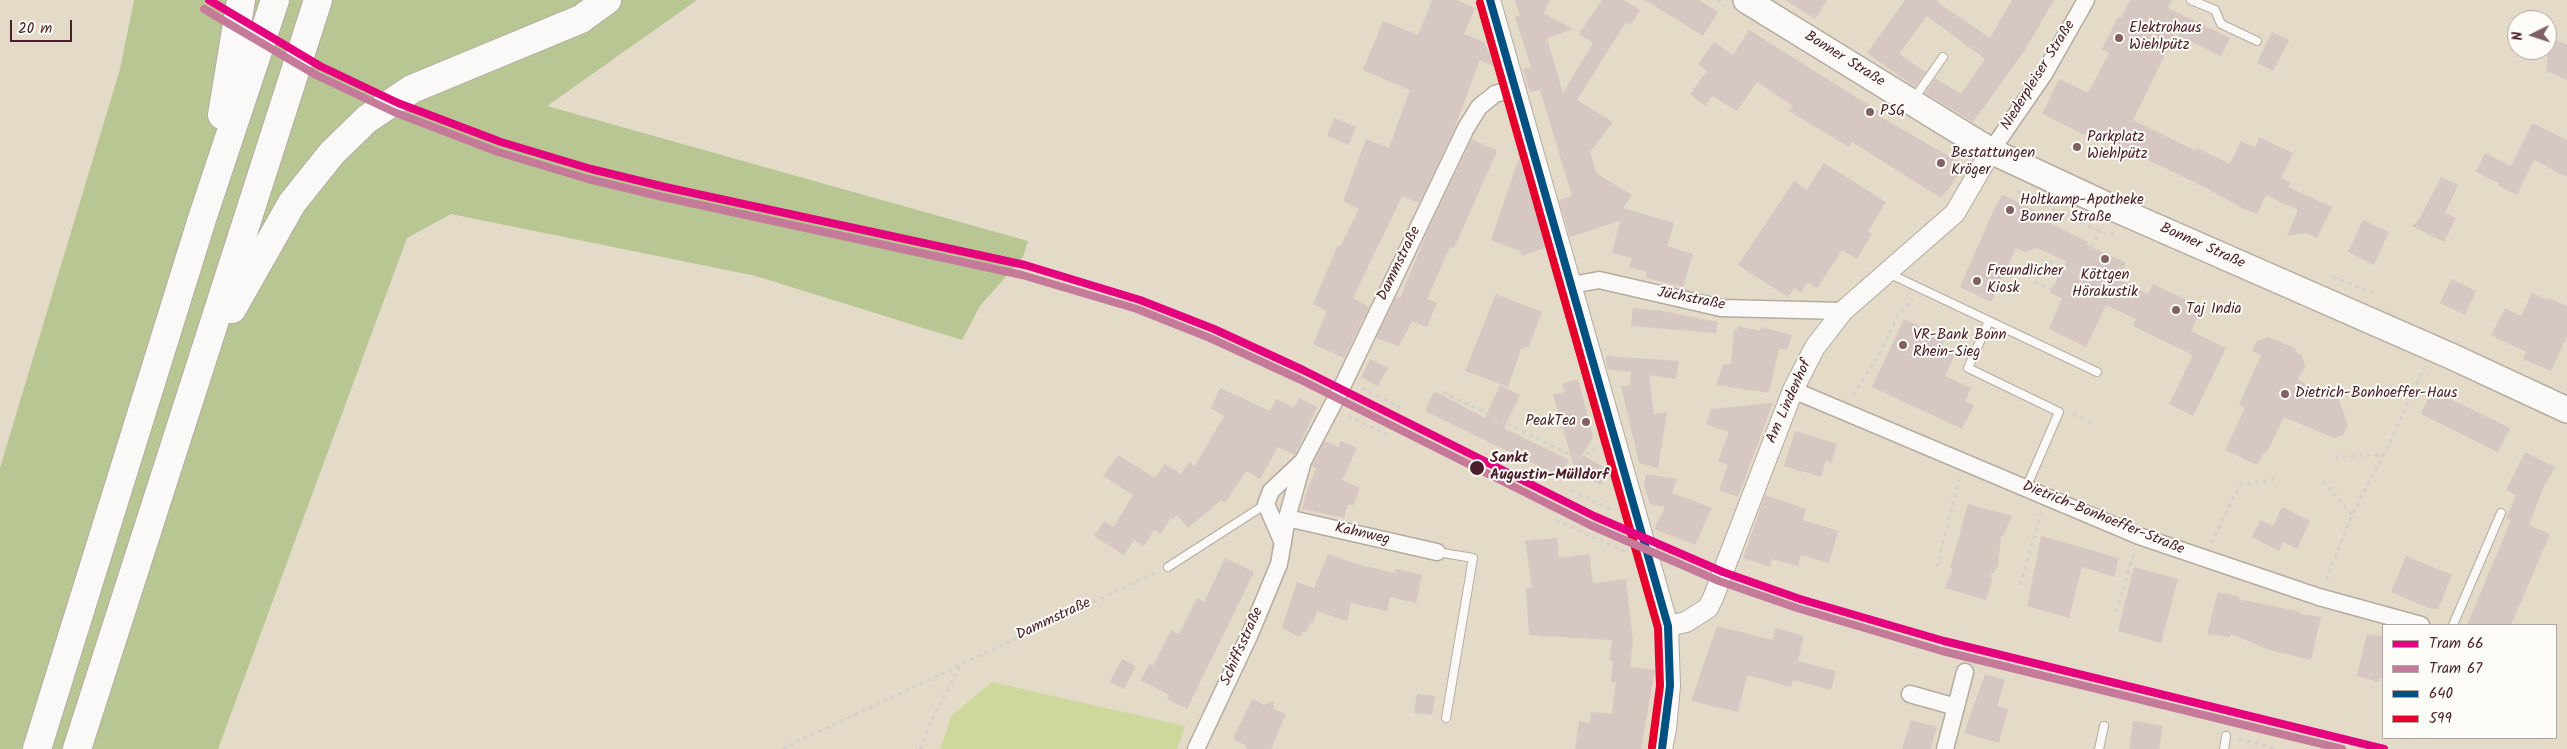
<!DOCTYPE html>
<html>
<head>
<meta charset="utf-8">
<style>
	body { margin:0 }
	#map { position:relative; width:2567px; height:749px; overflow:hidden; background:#e3dac8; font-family:Kalam,sans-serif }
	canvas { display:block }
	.legend { position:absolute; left:2382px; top:624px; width:175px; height:115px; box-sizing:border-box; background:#fdfcf7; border:1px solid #b5a4a5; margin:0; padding:6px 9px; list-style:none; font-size:15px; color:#4a1f2b }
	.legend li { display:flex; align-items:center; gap:10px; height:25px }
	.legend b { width:25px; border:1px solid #b5a4a5 }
	.north { position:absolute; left:2507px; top:10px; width:50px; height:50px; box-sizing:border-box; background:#fdfcf7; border:1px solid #b5a4a5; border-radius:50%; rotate:266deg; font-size:14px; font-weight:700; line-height:20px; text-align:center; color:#4a1f2b }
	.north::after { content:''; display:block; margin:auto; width:18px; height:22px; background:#806062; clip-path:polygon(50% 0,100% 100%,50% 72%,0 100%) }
	.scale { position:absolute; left:10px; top:20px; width:62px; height:22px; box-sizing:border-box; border:2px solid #4a1f2b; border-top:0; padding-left:6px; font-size:15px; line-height:18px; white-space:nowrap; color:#4a1f2b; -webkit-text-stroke:4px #fdfcf7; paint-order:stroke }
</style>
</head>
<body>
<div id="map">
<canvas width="2567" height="749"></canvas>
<ul class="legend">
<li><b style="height:6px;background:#e5007d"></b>Tram 66</li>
<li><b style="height:6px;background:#c57a9a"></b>Tram 67</li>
<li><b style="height:6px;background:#005081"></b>640</li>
<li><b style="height:6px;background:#e4002b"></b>599</li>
</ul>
<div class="north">N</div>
<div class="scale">20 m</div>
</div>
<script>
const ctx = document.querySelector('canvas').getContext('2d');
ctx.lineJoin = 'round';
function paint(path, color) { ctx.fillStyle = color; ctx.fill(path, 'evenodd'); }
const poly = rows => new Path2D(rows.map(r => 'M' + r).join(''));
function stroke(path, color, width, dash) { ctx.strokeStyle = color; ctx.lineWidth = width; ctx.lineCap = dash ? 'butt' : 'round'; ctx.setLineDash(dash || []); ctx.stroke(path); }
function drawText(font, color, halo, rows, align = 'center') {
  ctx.font = font + ' Kalam,sans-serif'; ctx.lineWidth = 4; ctx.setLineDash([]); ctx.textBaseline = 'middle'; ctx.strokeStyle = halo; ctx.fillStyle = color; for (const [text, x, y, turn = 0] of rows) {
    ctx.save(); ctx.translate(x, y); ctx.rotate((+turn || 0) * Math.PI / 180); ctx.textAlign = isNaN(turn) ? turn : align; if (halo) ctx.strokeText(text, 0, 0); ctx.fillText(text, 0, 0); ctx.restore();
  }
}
const green = poly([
	[992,682,1185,726,1177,749,940,749,952,715]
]);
const forest = poly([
	[134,0,697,0,547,106,1028,241,1023,257,980,306,962,340,756,276,451,214,407,238,218,749,0,749,0,468,120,69]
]);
const building = poly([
	[1432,0,1457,0,1475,8,1464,34,1484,42,1495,67,1480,60,1454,130,1419,203,1402,196,1353,298,1369,307,1344,358,1313,344,1327,311,1313,304,1337,247,1341,245,1359,209,1343,201,1366,139,1389,148,1410,90,1363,70,1383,21,1418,35],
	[1515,0,1551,0,1543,13,1573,29,1547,38,1563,93,1593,43,1579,34,1602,0,1624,0,1640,10,1630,25,1626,22,1577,100,1613,122,1590,152,1597,174,1632,195,1623,208,1674,223,1667,246,1693,254,1683,287,1646,278,1647,272,1629,267,1632,258,1612,253,1620,221,1570,237,1559,200,1572,196,1540,90,1530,92,1523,69,1531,67,1515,17,1520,15],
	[1645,0,1699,0,1718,12,1703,36],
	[1785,0,1827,0,1815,19],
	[1905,0,1938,0,1937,2,1990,38,2012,0,2054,0,2025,50,1973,122,1925,93,1935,78,1961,94,1985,59,1927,16,1899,54,1926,72,1915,87,1867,53],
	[2130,0,2172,0,2168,8,2230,38,2221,56,2175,34,2133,120,2196,151,2197,148,2230,164,2241,141,2255,148,2259,137,2293,153,2281,178,2290,182,2288,187,2332,207,2317,238,2306,233,2287,236,2298,210,2266,195,2257,214,2242,208,2208,189,2087,130,2085,135,2042,114,2059,79,2088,93,2109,53,2102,49,2118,17,2121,18],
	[1749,30,1883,114,1881,117,1964,165,1949,188,1941,198,1852,142,1849,147,1789,111,1793,106,1757,82,1737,111,1712,96,1705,106,1690,94,1707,71,1698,64,1714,42,1733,55],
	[2272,32,2289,40,2273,71,2257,63],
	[2547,35,2567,45,2567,80,2547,71],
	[1334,118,1356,127,1349,145,1327,136],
	[2532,123,2567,140,2567,177,2534,160,2517,195,2498,186,2499,183,2476,172,2485,153,2511,166],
	[1472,139,1497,151,1454,248,1450,247,1427,299,1437,303,1427,327,1412,321,1399,346,1376,338,1396,297,1400,298,1426,235],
	[1519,158,1534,208,1536,207,1547,247,1522,256,1520,251,1491,240],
	[1824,163,1886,202,1868,231,1872,234,1857,259,1842,250,1817,288,1808,282,1801,292,1794,288,1788,297,1738,265,1794,181,1807,190],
	[2441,177,2458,185,2445,213,2456,218,2444,242,2412,226,2420,218],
	[2003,195,2034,210,2033,212,2044,217,2045,221,2088,242,2087,245,2126,263,2118,279,2148,294,2153,284,2202,307,2191,331,2226,348,2193,416,2169,404,2193,355,2133,326,2136,319,2106,305,2086,347,2049,329,2062,298,2050,293,2066,261,2037,248,2025,252,2016,248,1991,302,1960,287,1995,207],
	[2363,220,2389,232,2374,265,2348,252],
	[2451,279,2476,291,2465,315,2440,303],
	[2532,293,2547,300,2548,298,2567,306,2567,336,2551,371,2523,359,2526,352,2491,335,2505,308,2521,316],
	[1496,294,1542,312,1529,346,1521,349,1508,387,1465,371],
	[1633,308,1662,311,1718,322,1716,333,1631,326],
	[1904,319,1945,338,1942,345,1956,352,1945,376,1971,388,1965,401,1974,405,1962,429,1872,387],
	[1738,326,1760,331,1760,327,1792,335,1787,350,1779,348,1769,393,1716,385,1723,364,1731,364,1734,329,1737,330],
	[2269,337,2296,349,2295,352,2302,355,2305,366,2298,380,2339,400,2348,425,2343,435,2334,438,2284,417,2267,452,2263,454,2257,465,2225,450,2245,408,2239,405,2261,355,2252,351,2257,341],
	[1606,356,1679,361,1676,379,1649,375,1654,414,1667,412,1658,468,1639,463,1621,386,1630,385,1631,372,1607,369],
	[1370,359,1388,368,1378,386,1361,377],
	[1578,379,1593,437,1582,455,1609,470,1601,485,1575,470,1553,395,1565,392,1562,384],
	[1500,385,1520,395,1504,428,1569,460,1561,477,1425,411,1434,391,1485,418],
	[1220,388,1270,411,1276,399,1294,407,1299,398,1317,407,1295,455,1278,447,1260,479,1246,471,1225,503,1221,500,1188,528,1177,515,1173,520,1171,518,1161,534,1154,530,1144,546,1134,540,1124,555,1094,536,1104,521,1114,527,1133,495,1103,476,1118,455,1155,478,1165,464,1181,474,1189,462,1195,466,1224,416,1211,408],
	[2432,390,2510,428,2498,452,2421,414],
	[1773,403,1738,497,1719,490,1728,465,1718,461,1729,432,1706,424,1711,409],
	[1795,431,1837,444,1831,463,1826,461,1821,477,1784,466],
	[1325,441,1338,447,1341,441,1357,448,1342,480,1360,488,1353,506,1348,504,1344,518,1302,509,1306,493,1316,469,1312,465],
	[2525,452,2555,467,2544,486,2529,525,2550,534,2511,625,2467,625,2511,520,2506,519,2516,495,2506,490],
	[1646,474,1677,479,1672,493,1712,508,1695,545,1654,529,1665,507,1650,504,1644,486],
	[1765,495,1806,509,1803,520,1838,531,1829,563,1801,555,1798,566,1772,559,1770,567,1743,558],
	[1968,504,2012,516,2003,536,2001,536,1998,565,1994,573,1991,573,1992,580,1986,600,1945,588,1953,569,1950,568],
	[2282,507,2310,521,2297,549,2283,542,2279,551,2252,537,2260,520,2273,526],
	[2041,536,2119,558,2114,577,2082,567,2069,618,2027,606],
	[1557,538,1559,558,1589,554,1593,583,1626,579,1633,641,1630,667,1655,670,1641,749,1575,749,1579,721,1590,723,1591,712,1612,714,1616,682,1611,682,1613,661,1609,661,1612,640,1529,635,1526,588,1532,588,1525,541],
	[1328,554,1360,565,1395,573,1396,569,1422,575,1416,603,1390,597,1387,611,1351,603,1347,621,1317,611,1313,623,1311,622,1306,633,1303,632,1300,637,1282,628,1297,582,1314,588],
	[2406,556,2452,575,2438,609,2431,609,2391,592],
	[1225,558,1254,572,1187,709,1167,699,1169,695,1141,680,1149,664,1153,666,1171,630,1179,634,1197,598,1204,602],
	[2134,567,2178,579,2161,643,2118,631],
	[2218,592,2239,597,2238,599,2301,612,2300,614,2321,617,2311,660,2270,650,2231,634,2230,637,2207,634],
	[1717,626,1773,640,1775,628,1804,636,1798,661,1836,671,1831,690,1793,680,1791,687,1747,675,1738,712,1691,701],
	[2367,634,2383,636,2383,679,2380,678,2379,682,2357,676],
	[1122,659,1136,666,1124,689,1110,682],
	[1985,674,2005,680,1997,706,2008,709,1999,743,1964,733],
	[1417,694,1435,696,1432,715,1414,713],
	[1252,699,1264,705,1273,701,1274,709,1286,714,1271,749,1247,749,1245,745,1233,739],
	[1911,720,1937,727,1931,749,1902,749],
	[2133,721,2163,726,2159,749,2129,749]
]);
const path = poly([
	[1717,0,1725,5],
	[2017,190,2021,194,2106,234,2114,234],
	[2092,247,2100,230],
	[2043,263,2046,260,2079,275,2082,268],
	[2333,277,2373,293,2376,297],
	[2034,282,2052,290],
	[1362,388,1401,408],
	[1443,392,1579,459,1596,448],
	[1853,395,1880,353,1899,313,1913,299],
	[2073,414,2095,424],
	[1348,416,1388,435],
	[2335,457,2383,455],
	[2323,481,2352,515],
	[1571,490,1614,511],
	[1556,520,1626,552],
	[2211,543,2240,485,2272,480,2274,474],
	[1937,567,1959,479],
	[2326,580,2352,515,2390,442,2424,368],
	[2020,585,2041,514],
	[2116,612,2134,553],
	[2239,739,2278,749],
	[782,749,1157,572],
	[920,749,927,730,961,664]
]);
const service = poly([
	[2191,0,2215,10,2221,24,2257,41],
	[1913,100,1943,57],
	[1890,274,2097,372],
	[1989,321,1968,368,2059,412,2026,488],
	[1437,552,1473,558,1446,718],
	[1168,567,1266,504],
	[2453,625,2501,513],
	[2099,749,2104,726],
	[2224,749,2226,736]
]);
const minor = poly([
	[1991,151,2044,74,2086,0],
	[1572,285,1599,280,1721,308,1843,311],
	[1793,390,2139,536,2319,597,2421,625],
	[1287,518,1437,552],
	[1283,543,1266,504,1271,491,1303,461],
	[1910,694,1956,707],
	[1196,749,1250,634,1279,564,1287,518,1303,461,1341,389,1466,128,1479,107,1495,94,1517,88],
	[1945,749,1965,672]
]);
const tertiary = poly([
	[1490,0,1668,626,1670,686,1666,729,1662,749],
	[1668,626,1686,622,1708,608,1713,598,1793,390,1815,347,1843,311,1955,213,1991,151]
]);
const primary = poly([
	[1746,0,1991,151,2111,207,2453,357,2567,410]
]);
const motorway = poly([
	[222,115,241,0],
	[232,309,292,203,332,153,367,119,412,89,581,19,607,0],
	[37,749,202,219,275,0],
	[77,749,318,0]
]);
const bus1 = poly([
	[1490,0,1668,626,1670,686,1662,749]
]);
const bus2 = poly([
	[1480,3,1658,628,1660,686,1652,747]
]);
const tram1 = poly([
	[209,0,320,66,398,103,501,142,591,169,665,187,1025,265,1140,300,1214,329,1303,370,1594,516,1723,572,1800,599,1944,641,2384,749]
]);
const tram2 = poly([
	[204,9,316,75,394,112,498,152,588,179,663,197,1022,275,1137,309,1210,338,1299,379,1590,525,1719,581,1797,608,1942,651,2342,749]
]);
const markers = [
	[2119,38,5,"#806062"],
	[1870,112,5,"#806062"],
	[2077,147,5,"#806062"],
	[1941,163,5,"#806062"],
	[2010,210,5,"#806062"],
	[2105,259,5,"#806062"],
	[1977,281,5,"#806062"],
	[2176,310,5,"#806062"],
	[1903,345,5,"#806062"],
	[2285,394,5,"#806062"],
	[1586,422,5,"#806062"],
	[1477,468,8,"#4a1f2b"]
];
const poiNames = [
	["Elektrohaus",2129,29],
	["Wiehlpütz",2129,46],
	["PSG",1880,112],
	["Parkplatz",2087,138],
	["Wiehlpütz",2087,155],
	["Bestattungen",1951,154],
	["Kröger",1951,171],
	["Holtkamp-Apotheke",2020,201],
	["Bonner Straße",2020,218],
	["Freundlicher",1987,272],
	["Kiosk",1987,289],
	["Köttgen",2105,276,"center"],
	["Hörakustik",2105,293,"center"],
	["Taj India",2186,310],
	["VR-Bank Bonn",1913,336],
	["Rhein-Sieg",1913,353],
	["Dietrich-Bonhoeffer-Haus",2295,394],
	["PeakTea",1576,422,"right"]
];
const streetNames = [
	["Bonner Straße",1844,60,32],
	["Niederpleiser Straße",2039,76,-58],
	["Bonner Straße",2202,247,24],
	["Dammstraße",1400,264,-64],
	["Jüchstraße",1691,300,11],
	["Am Lindenhof",1790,402,-66],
	["Dietrich-Bonhoeffer-Straße",2103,519,22],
	["Kahnweg",1362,535,13],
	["Dammstraße",1054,620,-25],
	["Schiffsstraße",1243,647,-66]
];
const stopNames = [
	["Sankt",1490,459],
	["Augustin-Mülldorf",1490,476]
];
paint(green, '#ced79c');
paint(forest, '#b8c693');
paint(building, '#d6c7c2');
stroke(service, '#b5aba1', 10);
stroke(minor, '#b5aba1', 19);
stroke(tertiary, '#b5aba1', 22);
stroke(primary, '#b5aba1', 28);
stroke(motorway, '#b5aba1', 30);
stroke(path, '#d5d0cb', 3, [4, 4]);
stroke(service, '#fbf9f7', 8);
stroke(minor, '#fbf9f7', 16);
stroke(tertiary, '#fbf9f7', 20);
stroke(primary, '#fbf9f7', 25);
stroke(motorway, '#fbf9f7', 28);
stroke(bus1, '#005081', 8);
stroke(bus2, '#e4002b', 8);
stroke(tram1, '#e5007d', 8);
stroke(tram2, '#c57a9a', 8);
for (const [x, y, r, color] of markers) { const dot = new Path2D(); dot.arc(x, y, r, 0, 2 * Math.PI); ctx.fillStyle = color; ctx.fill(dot); stroke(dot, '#fdfcf7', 2); }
drawText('15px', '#4a1f2b', '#fdfcf7', poiNames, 'left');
drawText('15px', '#4a1f2b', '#fdfcf7', streetNames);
drawText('bold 15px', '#4a1f2b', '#fdfcf7', stopNames, 'left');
</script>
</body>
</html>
